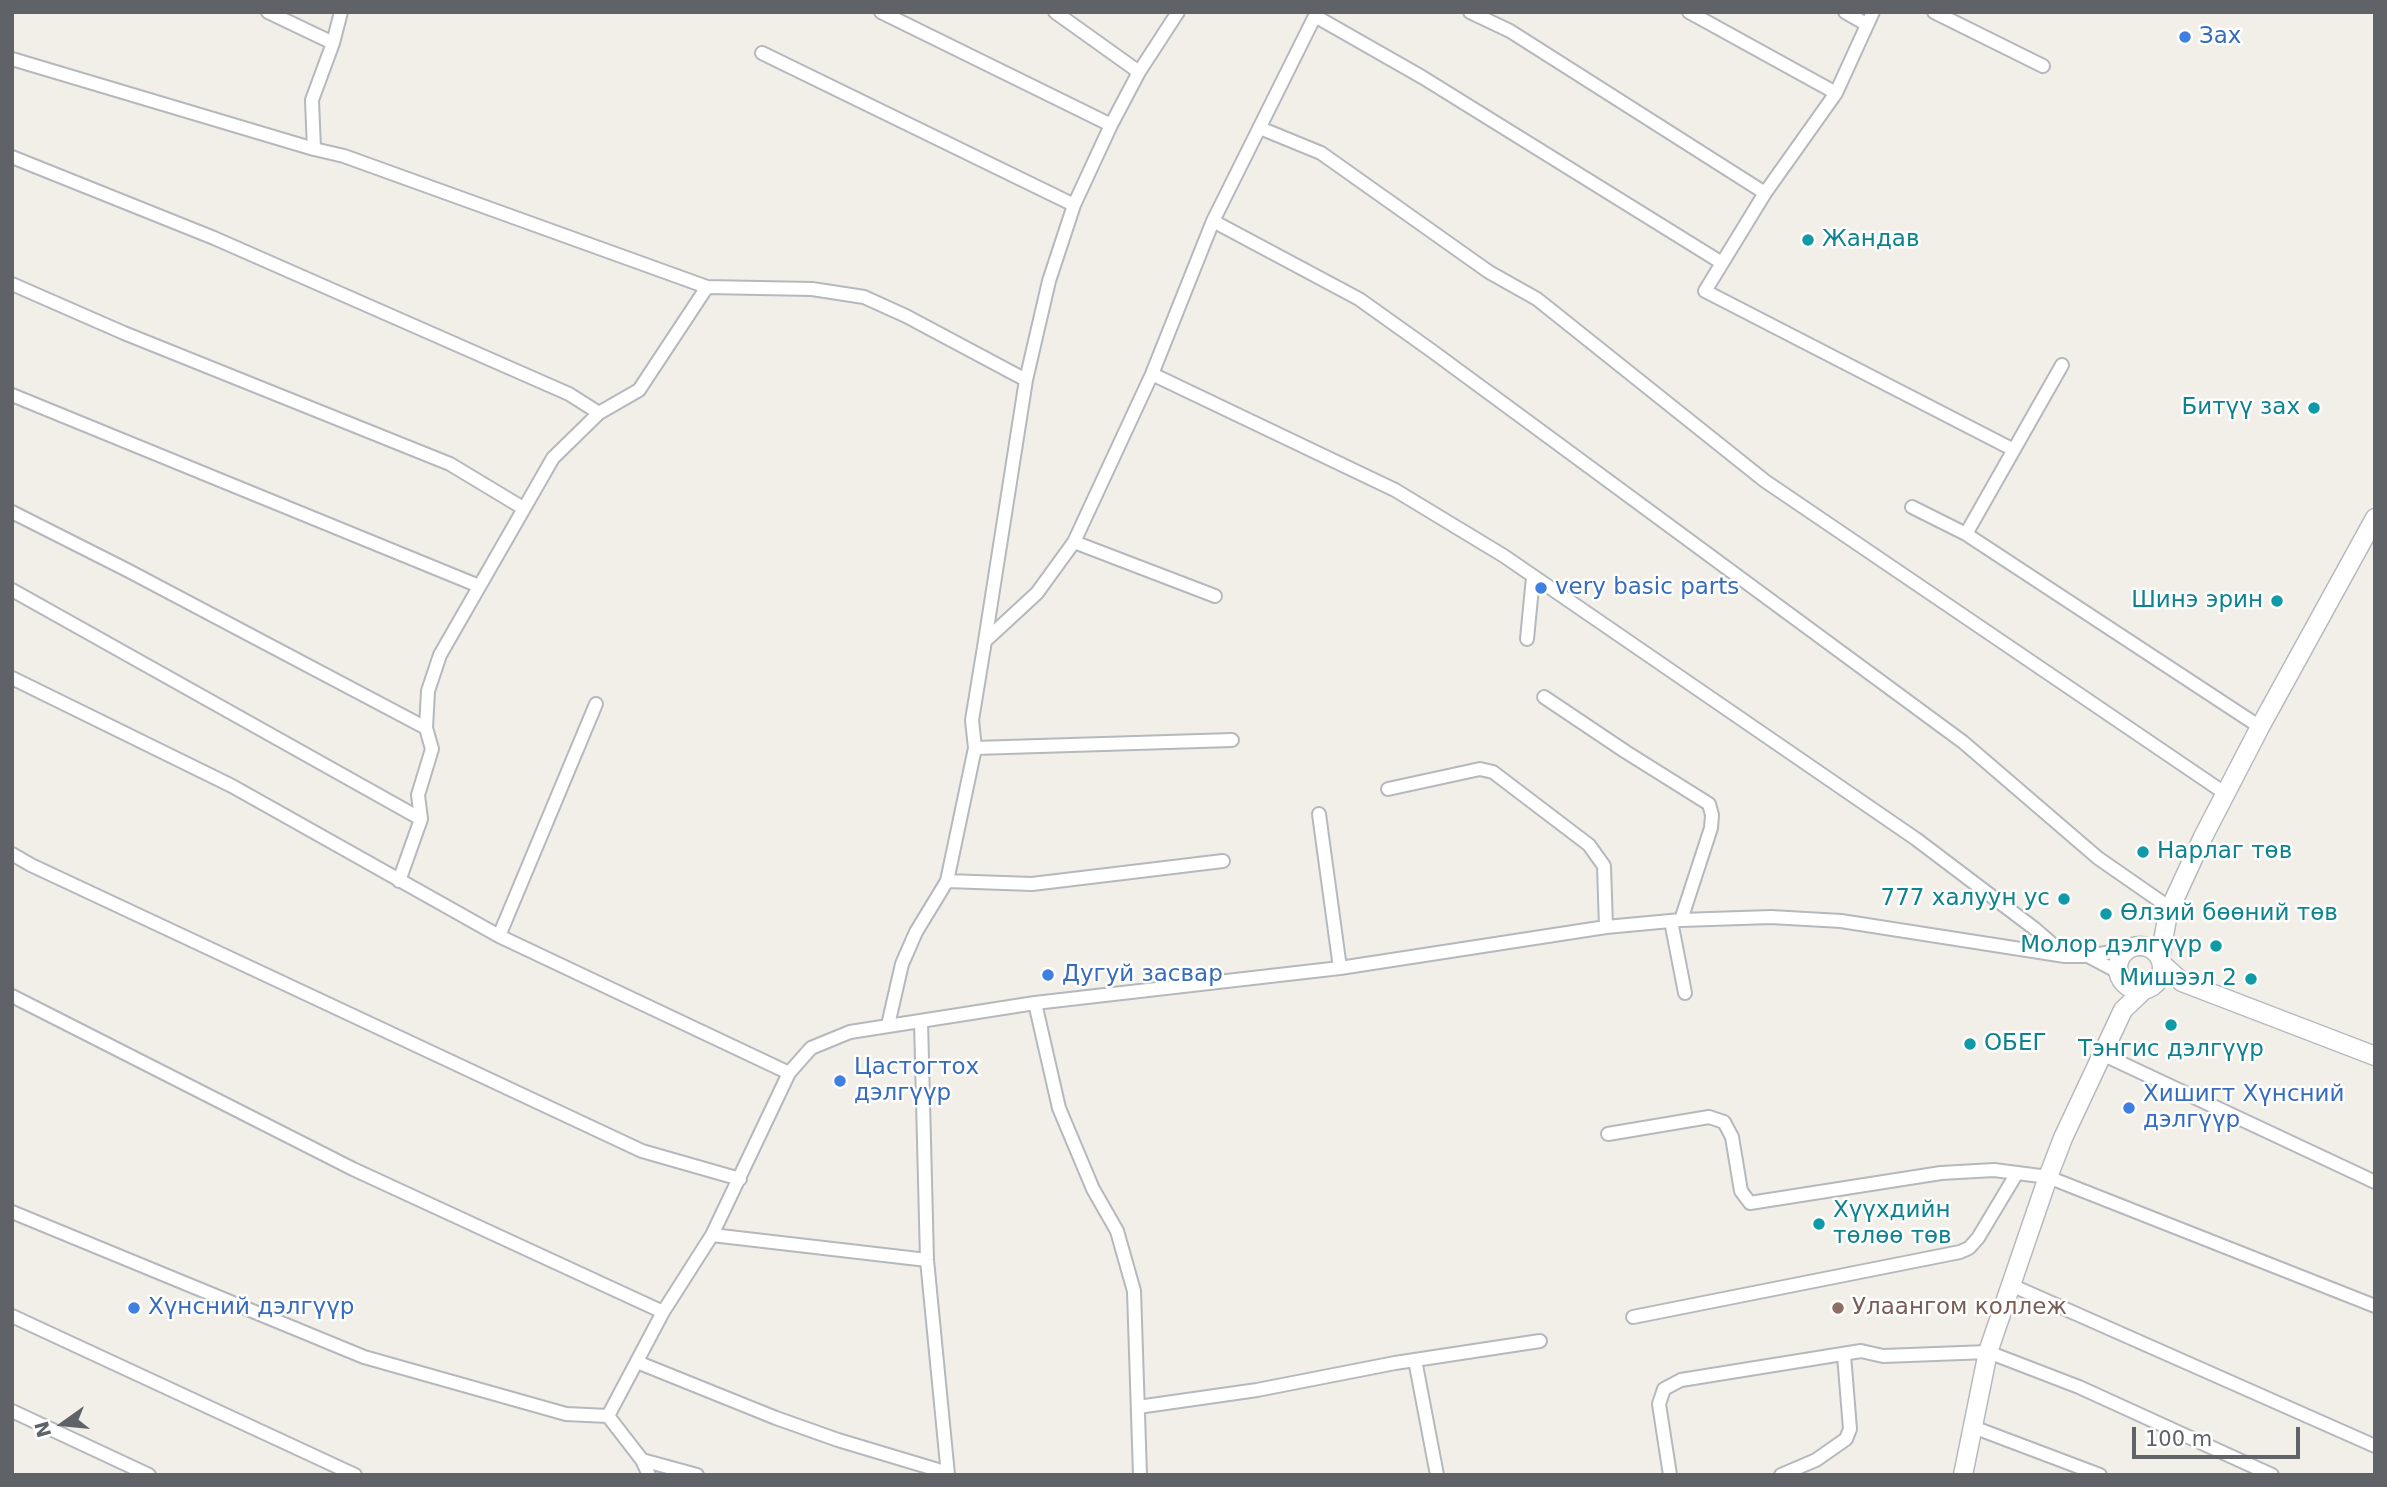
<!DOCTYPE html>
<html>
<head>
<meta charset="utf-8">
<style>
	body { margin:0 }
	#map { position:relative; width:2387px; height:1487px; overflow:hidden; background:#f1efe8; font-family:"DejaVu Sans",sans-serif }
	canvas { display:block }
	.frame { position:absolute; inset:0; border:14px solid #5f6368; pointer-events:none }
	.north { position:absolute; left:28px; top:1389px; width:70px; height:70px; -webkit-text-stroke:5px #fff; paint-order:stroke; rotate:255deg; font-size:19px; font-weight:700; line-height:28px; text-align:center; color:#5f6368 }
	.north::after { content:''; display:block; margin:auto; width:24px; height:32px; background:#5f6368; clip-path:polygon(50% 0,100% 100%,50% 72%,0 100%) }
	.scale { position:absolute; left:2132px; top:1427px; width:168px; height:32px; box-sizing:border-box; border:4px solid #5f6368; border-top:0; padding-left:9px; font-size:21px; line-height:24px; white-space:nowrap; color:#5f6368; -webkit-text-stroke:5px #fff; paint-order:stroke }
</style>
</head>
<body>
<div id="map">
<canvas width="2387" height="1487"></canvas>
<div class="frame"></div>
<div class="north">N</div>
<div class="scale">100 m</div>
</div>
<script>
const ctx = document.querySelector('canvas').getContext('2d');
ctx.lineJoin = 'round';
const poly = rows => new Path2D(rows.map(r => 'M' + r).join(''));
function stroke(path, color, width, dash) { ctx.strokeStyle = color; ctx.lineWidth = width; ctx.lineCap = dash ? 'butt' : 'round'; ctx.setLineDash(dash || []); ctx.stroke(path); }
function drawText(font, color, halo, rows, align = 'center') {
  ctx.font = font + ' "DejaVu Sans",sans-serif'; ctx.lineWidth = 5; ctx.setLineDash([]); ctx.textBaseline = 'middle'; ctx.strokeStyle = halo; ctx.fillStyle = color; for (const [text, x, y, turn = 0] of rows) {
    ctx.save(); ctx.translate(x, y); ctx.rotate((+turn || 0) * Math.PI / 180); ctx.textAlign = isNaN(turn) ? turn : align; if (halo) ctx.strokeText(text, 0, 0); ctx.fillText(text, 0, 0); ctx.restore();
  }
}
const street = poly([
	[268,12,333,43],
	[881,12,1111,125],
	[1055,12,1139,72],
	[1470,12,1510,31,1765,193],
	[1689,12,1836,93],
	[1845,12,1866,24],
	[1873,12,1836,93,1765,193,1705,291,2012,449],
	[1934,12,2043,66],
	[1315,16,1422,77,1722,263],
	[762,53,1074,205],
	[12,59,314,149,344,156,707,287,812,289,864,297,906,316,1026,380],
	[1260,128,1321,153,1489,272,1537,299,1765,481,2226,794],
	[314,149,312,100,333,43,341,12],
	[12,157,214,238,569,394,599,413],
	[1213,221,1359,299,1432,351,1963,742,2098,858,2170,908],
	[12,284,124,333,450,464,523,508],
	[2062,365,1966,534,2260,727],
	[1152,374,1395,490,1504,556,1916,839,2035,929,2065,955],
	[12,395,479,586],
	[1912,507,1966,534],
	[12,512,127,570,426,728],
	[1074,542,1215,596],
	[12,590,421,819,399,881],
	[1527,639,1533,577],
	[985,641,1026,380,1049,281,1074,205,1111,125,1139,72,1178,12],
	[12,678,232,786,499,936,789,1073],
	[1544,697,1626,752,1709,804,1712,815,1711,828,1681,920],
	[975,748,1232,740],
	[1388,789,1480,769,1493,772,1589,845,1604,866,1606,927],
	[1319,814,1340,968],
	[421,819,418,795,432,749,426,728,428,691,440,655,553,458,599,413,639,390,707,287],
	[12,854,31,865,642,1151,740,1179],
	[947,881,1032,884,1223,861],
	[1671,921,1685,993],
	[499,936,596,704],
	[2088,956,2118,972],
	[12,996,353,1169,663,1312],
	[1035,1003,1059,1108,1093,1189,1117,1231,1134,1291,1140,1475],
	[921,1021,927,1260,948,1475],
	[888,1025,902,964,916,932,947,881,975,748,972,720,985,641,1037,593,1074,542,1152,374,1213,221,1317,12],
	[2102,1054,2375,1182],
	[1608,1134,1709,1117,1724,1122,1732,1137,1741,1191,1750,1203,1941,1173,1994,1170,2048,1177,2375,1306],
	[12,1212,364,1357,566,1414,608,1416,663,1312,712,1235,789,1073,811,1048,850,1032,1035,1003,1340,968,1606,927,1681,920,1771,917,1841,921,2065,956,2088,956,2129,949],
	[712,1235,927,1260],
	[2011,1285,2375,1446],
	[12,1316,355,1475],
	[1633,1317,1960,1252,1969,1248,1978,1238,2017,1173],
	[1415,1360,1437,1475],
	[637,1362,776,1418,838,1440,948,1473],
	[1138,1407,1257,1390,1395,1363,1540,1341],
	[12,1411,149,1475],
	[608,1416,642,1460,649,1475],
	[1973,1427,2100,1475],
	[642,1460,697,1475],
	[1670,1475,1659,1404,1664,1389,1681,1380,1861,1351,1883,1356,1988,1352,2079,1387,2272,1475],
	[1781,1475,1816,1460,1846,1439,1850,1429,1844,1355]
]);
const secondary = poly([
	'2118 968a22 22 0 1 1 44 0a22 22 0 1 1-44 0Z',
	[2160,958,2168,913,2203,837,2260,727,2375,518],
	[2162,964,2182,982,2375,1056],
	[1963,1475,1988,1352,2048,1177,2063,1138,2123,1010,2144,990]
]);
const markers = [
	[2185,37,7,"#3f7fe0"],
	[1808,240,7,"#0f9aa8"],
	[2314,408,7,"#0f9aa8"],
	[1541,588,7,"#3f7fe0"],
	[2277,601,7,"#0f9aa8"],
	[2143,852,7,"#0f9aa8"],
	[2064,899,7,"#0f9aa8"],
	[2106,914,7,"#0f9aa8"],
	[2216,946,7,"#0f9aa8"],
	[1048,975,7,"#3f7fe0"],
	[2251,979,7,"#0f9aa8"],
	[2171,1025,7,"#0f9aa8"],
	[1970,1044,7,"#0f9aa8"],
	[840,1081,7,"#3f7fe0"],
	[2129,1108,7,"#3f7fe0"],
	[1819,1224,7,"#0f9aa8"],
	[134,1308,7,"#3f7fe0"],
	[1838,1308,7,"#8d6e63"]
];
const shopNames = [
	["Зах",2199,37],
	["very basic parts",1555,588],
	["Дугуй засвар",1062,975],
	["Цастогтох",854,1068],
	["дэлгүүр",854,1094],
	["Хишигт Хүнсний",2143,1095],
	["дэлгүүр",2143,1121],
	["Хүнсний дэлгүүр",148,1308]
];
const cultureNames = [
	["Жандав",1822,240],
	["Битүү зах",2300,408,"right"],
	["Шинэ эрин",2263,601,"right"],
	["Нарлаг төв",2157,852],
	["777 халуун ус",2050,899,"right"],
	["Өлзий бөөний төв",2120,914],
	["Молор дэлгүүр",2202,946,"right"],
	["Мишээл 2",2237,979,"right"],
	["ОБЕГ",1984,1044],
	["Тэнгис дэлгүүр",2171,1050,"center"],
	["Хүүхдийн",1833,1211],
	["төлөө төв",1833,1237]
];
const educationNames = [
	["Улаангом коллеж",1852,1308]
];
stroke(street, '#b5b8bc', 16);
stroke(secondary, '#b6babf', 21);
stroke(street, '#fff', 12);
stroke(secondary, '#fff', 18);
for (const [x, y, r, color] of markers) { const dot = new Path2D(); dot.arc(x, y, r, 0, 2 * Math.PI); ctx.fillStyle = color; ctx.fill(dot); stroke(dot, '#fff', 2.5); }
drawText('23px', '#366cbe', '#fff', shopNames, 'left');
drawText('23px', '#0d838f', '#fff', cultureNames, 'left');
drawText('23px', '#785e54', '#fff', educationNames, 'left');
</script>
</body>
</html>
